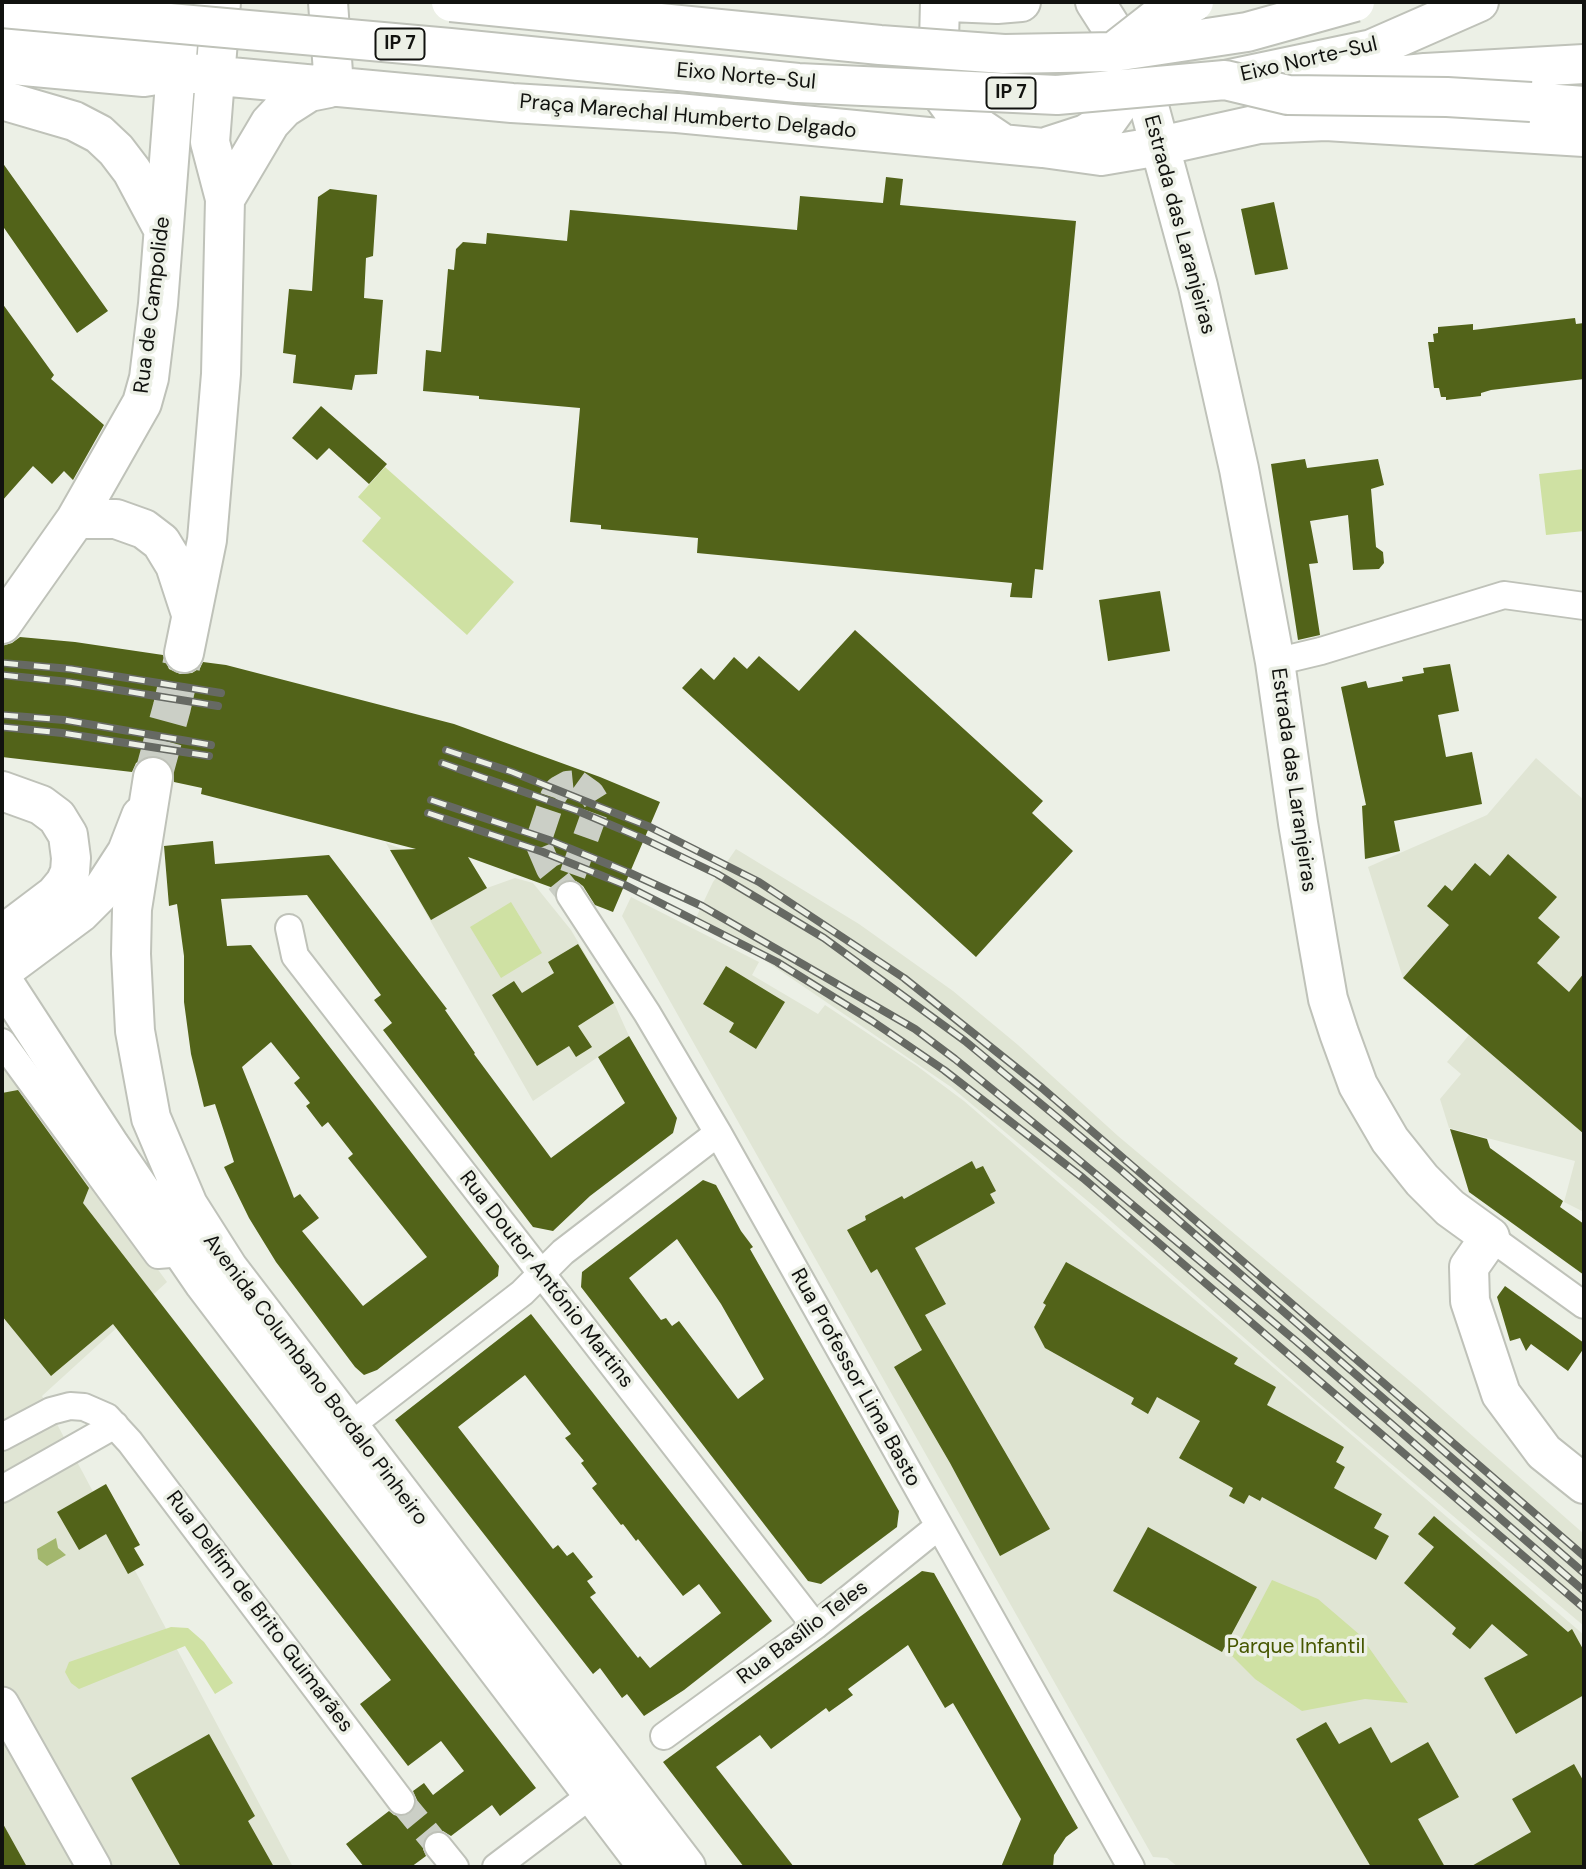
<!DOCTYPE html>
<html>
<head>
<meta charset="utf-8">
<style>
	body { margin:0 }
	#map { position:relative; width:1586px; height:1869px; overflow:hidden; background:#ecf0e6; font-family:"DM Sans",sans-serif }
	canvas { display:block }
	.frame { position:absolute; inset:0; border:4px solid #11120f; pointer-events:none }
</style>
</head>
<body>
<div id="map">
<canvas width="1586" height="1869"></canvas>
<div class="frame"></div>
</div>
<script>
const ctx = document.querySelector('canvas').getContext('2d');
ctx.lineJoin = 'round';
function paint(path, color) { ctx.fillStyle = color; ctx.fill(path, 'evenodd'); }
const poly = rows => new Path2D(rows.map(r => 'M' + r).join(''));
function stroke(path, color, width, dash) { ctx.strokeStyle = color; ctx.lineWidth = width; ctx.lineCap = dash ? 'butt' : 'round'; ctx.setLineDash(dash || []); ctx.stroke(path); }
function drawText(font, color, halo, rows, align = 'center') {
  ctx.font = font + ' "DM Sans",sans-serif'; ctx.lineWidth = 7; ctx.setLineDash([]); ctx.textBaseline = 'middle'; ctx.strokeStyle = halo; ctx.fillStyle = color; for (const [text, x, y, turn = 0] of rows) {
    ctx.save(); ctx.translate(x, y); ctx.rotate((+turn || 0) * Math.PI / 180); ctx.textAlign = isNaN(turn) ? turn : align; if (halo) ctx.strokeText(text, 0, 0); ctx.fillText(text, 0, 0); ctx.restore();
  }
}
const built = poly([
	[1536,758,1584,800,1584,1212,1564,1202,1575,1161,1449,1128,1440,1099,1461,1074,1447,1062,1469,1035,1403,978,1368,867,1487,815],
	[386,843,440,863,472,864,487,888,515,878,533,883,571,930,614,1003,629,1036,533,1101],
	[736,849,859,924,953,991,1018,1045,1118,1136,1417,1387,1584,1534,1584,1626,1314,1399,1096,1208,951,1087,763,959,693,924,713,882],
	[631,897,759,962,752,975,818,1014,825,1005,917,1066,964,1101,1584,1635,1584,1867,1178,1867,1167,1858,1153,1857,622,916],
	[2,1055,167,1282,42,1396,293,1867,2,1867]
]);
const green = poly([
	[385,467,514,582,467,635,362,541,381,518,358,497],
	[1584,469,1584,531,1546,535,1539,474],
	[511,902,542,953,501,978,470,927],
	[1272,1580,1318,1599,1360,1635,1408,1703,1365,1699,1302,1711,1255,1679,1232,1656],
	[171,1627,188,1628,204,1642,233,1683,215,1694,185,1646,79,1689,71,1683,65,1672,69,1662]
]);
const water = poly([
	[56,1538,58,1548,66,1555,47,1566,38,1559,37,1549]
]);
const building = poly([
	[2,162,108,311,77,333,2,225],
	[886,177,903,179,900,205,1076,221,1043,570,1035,569,1032,598,1010,597,1012,583,697,553,698,538,601,529,601,525,570,522,580,408,479,399,479,396,423,391,426,350,441,352,448,269,454,270,456,249,463,242,486,244,487,233,567,241,570,210,797,230,800,196,883,203],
	[330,189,377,195,373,256,366,258,364,298,383,300,377,374,355,375,352,390,293,383,296,355,283,353,289,289,312,291,318,197],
	[1274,202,1288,269,1255,275,1241,209],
	[2,303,54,375,51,379,104,425,73,480,64,471,52,484,33,466,2,501],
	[1575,318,1576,324,1584,323,1584,379,1491,390,1481,393,1481,396,1446,400,1446,397,1441,397,1439,388,1434,388,1428,342,1434,342,1433,334,1438,333,1438,327,1473,324,1473,330],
	[321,406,387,464,369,484,329,448,317,460,292,438],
	[1305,459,1307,468,1378,459,1384,485,1371,489,1376,547,1383,552,1384,563,1379,569,1353,570,1348,515,1310,521,1318,563,1309,564,1320,635,1298,640,1271,464],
	[1160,591,1170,651,1108,661,1099,600],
	[855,630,1043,801,1032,813,1073,851,976,957,682,688,701,668,714,680,734,657,747,669,759,656,799,691],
	[20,637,75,642,163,655,169,669,180,674,192,673,200,668,203,662,226,665,454,724,600,777,660,802,613,912,595,905,583,886,576,881,568,879,562,882,556,889,468,857,487,888,431,920,390,850,416,849,201,794,202,788,174,782,173,769,166,760,157,756,145,757,136,763,132,772,2,757,2,646,12,643],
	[1450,664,1459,711,1438,715,1446,757,1472,752,1482,804,1394,821,1400,851,1365,859,1362,806,1366,805,1341,687,1366,681,1368,688,1403,681,1402,677,1424,673,1423,668],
	[213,841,215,864,329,855,447,1009,445,1010,475,1053,474,1054,551,1158,625,1103,598,1057,629,1036,677,1118,673,1133,590,1196,553,1231,533,1227,383,1030,392,1023,374,1000,381,995,307,895,221,899,227,946,251,945,499,1266,498,1276,377,1370,364,1375,355,1367,276,1262,249,1218,224,1167,234,1162,215,1104,204,1107,191,1054,184,1002,184,956,177,904,169,906,164,846],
	[271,1042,300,1078,294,1083,310,1103,306,1106,322,1127,328,1122,353,1154,348,1158,427,1257,363,1306,302,1231,319,1218,300,1194,294,1198,242,1067],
	[1508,854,1557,897,1538,918,1560,937,1537,963,1569,992,1584,973,1584,1134,1403,978,1449,925,1427,906,1445,885,1452,891,1475,863,1490,876],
	[578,944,614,1003,578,1026,592,1047,576,1057,569,1046,537,1066,492,995,514,981,522,993,554,973,548,962],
	[726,966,785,1002,756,1049,729,1032,734,1023,703,1004],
	[18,1090,89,1188,83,1203,536,1788,500,1816,492,1805,451,1836,443,1831,435,1831,429,1833,423,1841,423,1849,426,1856,411,1867,364,1867,346,1844,389,1811,394,1815,402,1817,411,1813,415,1808,417,1800,413,1791,424,1783,433,1795,464,1771,441,1741,408,1766,360,1704,391,1680,113,1324,51,1376,2,1316,2,1093],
	[1450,1129,1487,1139,1490,1148,1563,1201,1560,1207,1584,1224,1584,1275,1469,1192],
	[972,1161,976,1169,983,1166,996,1191,990,1194,995,1203,915,1248,946,1304,925,1315,1050,1529,1000,1556,950,1463,894,1367,922,1350,877,1269,871,1273,847,1230,866,1220,865,1216,902,1196,904,1199],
	[703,1180,716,1185,741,1231,753,1247,750,1249,899,1511,897,1527,821,1584,808,1581,581,1287,582,1272],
	[677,1239,721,1304,764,1379,738,1399,679,1321,672,1326,666,1318,661,1320,629,1278],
	[1066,1262,1238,1358,1234,1364,1276,1387,1267,1405,1344,1447,1336,1462,1345,1467,1334,1488,1382,1514,1374,1528,1389,1536,1376,1560,1262,1497,1260,1501,1249,1495,1244,1504,1229,1496,1233,1488,1179,1458,1200,1421,1157,1397,1148,1414,1131,1404,1134,1398,1045,1348,1034,1327,1046,1305,1043,1303],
	[1505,1286,1584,1343,1584,1348,1568,1371,1531,1344,1526,1351,1520,1338,1510,1341,1497,1297],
	[531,1314,772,1621,684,1690,644,1716,627,1694,622,1698,600,1668,593,1674,395,1420],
	[525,1375,571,1434,565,1438,584,1461,581,1463,597,1484,592,1488,621,1525,623,1524,636,1541,638,1539,683,1596,699,1584,721,1613,650,1668,640,1656,638,1658,590,1597,596,1593,587,1581,593,1577,573,1552,567,1556,558,1545,553,1549,458,1427],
	[106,1484,140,1545,134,1548,144,1565,128,1574,106,1534,79,1550,57,1512],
	[1434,1516,1568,1632,1572,1629,1584,1651,1584,1695,1516,1734,1484,1678,1528,1655,1492,1624,1470,1649,1452,1634,1456,1628,1404,1583,1434,1547,1418,1534],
	[1148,1527,1257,1587,1222,1652,1113,1591],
	[922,1571,934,1573,1078,1828,1066,1837,1054,1855,1053,1867,1001,1867,1021,1819,953,1703,945,1708,908,1645,848,1689,853,1695,829,1712,826,1708,771,1749,760,1735,716,1767,794,1867,744,1867,663,1762],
	[1326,1722,1339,1744,1371,1727,1391,1763,1428,1742,1459,1797,1418,1819,1445,1867,1371,1867,1296,1739],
	[209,1734,255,1816,248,1821,274,1867,181,1867,131,1778],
	[1574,1764,1584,1782,1584,1867,1470,1867,1531,1832,1512,1799],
	[2,1822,27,1867,2,1867]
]);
const minorTunnel = poly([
	[577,783,591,793,596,801,596,809,572,876,570,895,549,869,540,848,540,836,553,797,558,789,567,784,577,783],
	[401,1801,438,1846]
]);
const primaryTunnel = poly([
	[153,777,172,707,184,653]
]);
const minor = poly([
	[1275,662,1321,651,1504,595,1584,606],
	[570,895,647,1013,718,1133,1131,1867],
	[289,928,295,956,815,1626],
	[2,1042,158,1255,183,1253],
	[1490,1237,1584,1305],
	[350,1426,522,1293,563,1252,718,1133],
	[2,1437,51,1411,70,1406,84,1407,107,1417,130,1442,401,1801],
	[2,1489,115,1425],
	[664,1736,815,1626,939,1526],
	[438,1846,455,1867],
	[496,1867,591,1795]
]);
const tertiary = poly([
	[2,1704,94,1867]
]);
const secondary = poly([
	[1095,2,1118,38,1126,56,1128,76,1150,110,1198,286,1239,469,1275,662,1298,823,1318,942,1328,999,1339,1033,1358,1085,1390,1140,1422,1180,1450,1208,1490,1237,1469,1267,1470,1301,1501,1394,1544,1452,1584,1484],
	[2,791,41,805,57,817,68,835,71,858,70,872,65,883,55,895,2,935],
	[2,971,80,913,101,892,127,852,141,816]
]);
const primary = poly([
	[328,2,334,87],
	[940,2,938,81,942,95,953,110,999,141],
	[949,2,997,4,1021,2],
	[2,34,148,48,176,72],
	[176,72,512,103,677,113,1043,148,1101,156,1160,146],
	[2,100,74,121,99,134,116,150,132,171,163,229],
	[1049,146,1086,134,1107,121,1122,100,1128,76],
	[225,199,270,123,284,108,309,92,329,88],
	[76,519,116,519,144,529,161,542,175,565,191,614],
	[2,624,76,519,142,403,149,378,158,304,179,31,190,2],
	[184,653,207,540,221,374,225,199,210,142,221,2],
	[153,777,132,909,131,954,135,1031,151,1118,188,1205,228,1268,686,1867],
	[2,980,110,1146,204,1283,648,1867]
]);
const trunk = poly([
	[2,64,144,77,176,72],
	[1225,80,1372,49,1479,2],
	[1351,91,1406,75,1425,73,1584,64],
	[1531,102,1584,106],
	[1160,146,1259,124,1326,121,1584,137]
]);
const rail = poly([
	[2,663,71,669,221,693],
	[2,675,69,682,218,706],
	[2,715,64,720,211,745],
	[2,727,62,733,209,756],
	[446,750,512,772,650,827,759,882,904,978,1042,1088,1584,1556],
	[442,763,578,811,644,839,717,874,824,938,965,1041,1122,1171,1584,1573],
	[431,800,549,840,630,873,702,906,915,1029,955,1059,1062,1146,1296,1341,1584,1591],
	[428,813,543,852,625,885,777,962,872,1021,944,1070,1083,1178,1584,1608]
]);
const trunkBridge = poly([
	[451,2,880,45,1004,54,1114,52,1247,32,1355,2],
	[2,8,450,48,798,83,1057,95,1225,80,1288,95,1447,97,1531,102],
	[1116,50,1162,14,1194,2]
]);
const shields = [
	[400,44,49],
	[1011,93,49]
];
const shieldNames = [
	["IP 7",400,44],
	["IP 7",1011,93]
];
const streetNames = [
	["Eixo Norte-Sul",1309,60,-13],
	["Eixo Norte-Sul",746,77,5],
	["Praça Marechal Humberto Delgado",688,117,5],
	["Estrada das Laranjeiras",1179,225,75],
	["Rua de Campolide",153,305,-83],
	["Estrada das Laranjeiras",1293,780,82],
	["Rua Doutor António Martins",546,1280,52],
	["Rua Professor Lima Basto",855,1378,61],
	["Avenida Columbano Bordalo Pinheiro",315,1380,53],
	["Rua Delfim de Brito Guimarães",259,1612,53],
	["Rua Basílio Teles",803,1633,-37]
];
const parkNames = [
	["Parque Infantil",1296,1647]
];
paint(built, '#e0e5d4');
paint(green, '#cfe1a3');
paint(water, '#a3b76e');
paint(building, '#526319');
stroke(minorTunnel, '#cbcfc6', 26, [26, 13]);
stroke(primaryTunnel, '#cbcfc6', 38, [38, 19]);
stroke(minor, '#bfc2b9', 30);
stroke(tertiary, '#bfc2b9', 37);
stroke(secondary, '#bfc2b9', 42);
stroke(primary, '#bfc2b9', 42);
stroke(trunk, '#bfc2b9', 42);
stroke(minor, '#fff', 26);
stroke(tertiary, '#fff', 33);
stroke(secondary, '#fff', 38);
stroke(primary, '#fff', 38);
stroke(trunk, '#fff', 38);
stroke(rail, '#666963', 8);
stroke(rail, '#ecf0e6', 5, [16]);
stroke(trunkBridge, '#bfc2b9', 42, []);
stroke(trunkBridge, '#fff', 38);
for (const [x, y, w] of shields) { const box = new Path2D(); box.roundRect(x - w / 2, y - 15.5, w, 31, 5); ctx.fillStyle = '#ecf0e6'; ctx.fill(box); stroke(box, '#11120f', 2); }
drawText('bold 19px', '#11120f', null, shieldNames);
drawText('21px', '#11120f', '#ecf0e6', streetNames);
drawText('21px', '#475700', '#ecf0e6', parkNames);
</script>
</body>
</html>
